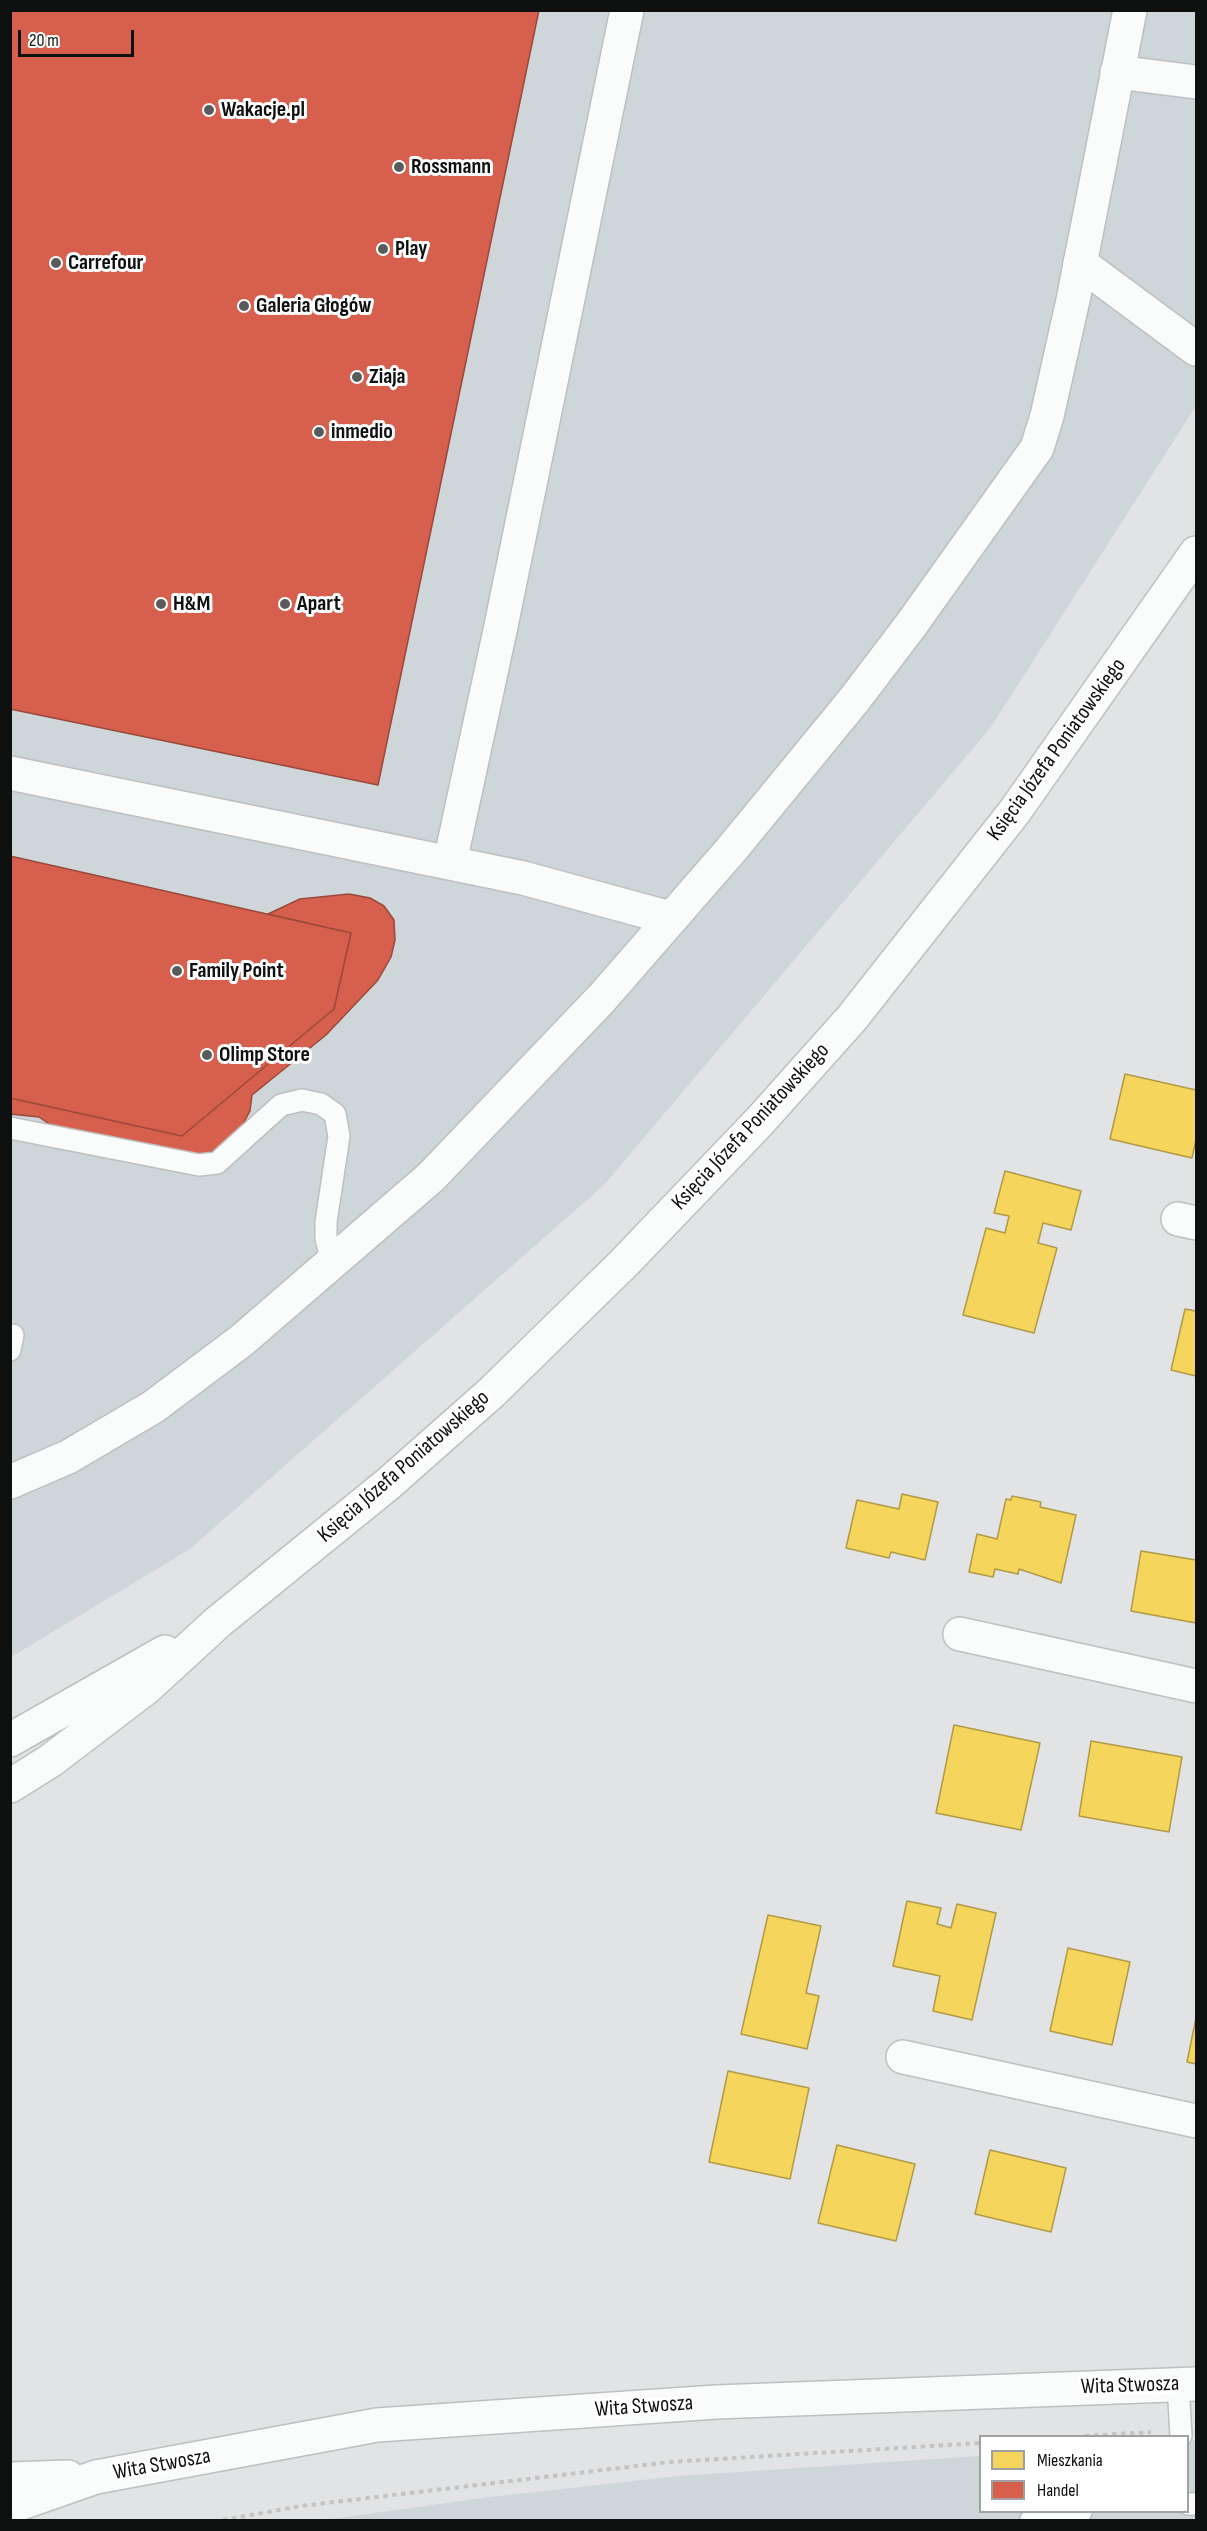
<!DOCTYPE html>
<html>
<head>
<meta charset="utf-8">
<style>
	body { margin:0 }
	#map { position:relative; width:1207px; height:2531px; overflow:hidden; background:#e1e3e5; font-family:"Sofia Sans Condensed",sans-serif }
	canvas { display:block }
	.frame { position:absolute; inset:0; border:12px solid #0f1111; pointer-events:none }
	.legend { position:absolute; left:979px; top:2435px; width:210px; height:78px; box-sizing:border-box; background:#fff; border:2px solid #9fa0a0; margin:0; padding:8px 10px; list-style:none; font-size:18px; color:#0f1111 }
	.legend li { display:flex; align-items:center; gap:12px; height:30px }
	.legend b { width:30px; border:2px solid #9fa0a0 }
	.scale { position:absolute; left:18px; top:30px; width:116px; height:27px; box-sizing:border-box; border:3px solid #0f1111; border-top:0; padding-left:8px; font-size:18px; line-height:21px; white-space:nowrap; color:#0f1111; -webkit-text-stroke:4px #fff; paint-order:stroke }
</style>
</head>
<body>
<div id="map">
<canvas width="1207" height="2531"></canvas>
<div class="frame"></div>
<ul class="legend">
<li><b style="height:16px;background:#f6d55c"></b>Mieszkania</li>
<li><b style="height:16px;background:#d6604d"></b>Handel</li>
</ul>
<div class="scale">20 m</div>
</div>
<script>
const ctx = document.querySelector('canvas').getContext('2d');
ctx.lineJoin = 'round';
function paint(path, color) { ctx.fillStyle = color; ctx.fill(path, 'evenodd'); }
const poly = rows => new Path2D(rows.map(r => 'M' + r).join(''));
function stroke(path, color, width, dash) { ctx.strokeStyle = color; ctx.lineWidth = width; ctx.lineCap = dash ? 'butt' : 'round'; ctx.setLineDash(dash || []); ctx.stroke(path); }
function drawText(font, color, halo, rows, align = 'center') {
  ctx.font = font + ' "Sofia Sans Condensed",sans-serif'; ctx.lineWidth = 6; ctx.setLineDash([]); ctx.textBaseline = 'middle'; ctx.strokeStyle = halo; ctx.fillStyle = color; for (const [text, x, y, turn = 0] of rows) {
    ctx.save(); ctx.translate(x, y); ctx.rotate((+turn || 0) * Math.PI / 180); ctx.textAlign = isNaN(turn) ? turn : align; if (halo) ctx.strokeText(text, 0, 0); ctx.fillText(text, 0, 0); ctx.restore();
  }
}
const built = poly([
	[11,11,1196,11,1196,406,991,727,604,1185,190,1549,11,1657],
	[1196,2440,1196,2520,324,2520,490,2497,678,2476,980,2456,980,2512,1188,2512,1188,2441]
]);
const homes = poly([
	[1125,1074,1196,1090,1196,1139,1192,1158,1110,1139,1125,1074],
	[1005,1171,1081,1191,1071,1230,1043,1223,1038,1243,1057,1248,1034,1333,963,1315,986,1228,1005,1233,1009,1216,994,1213,1005,1171],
	[1185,1309,1196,1311,1196,1376,1171,1370,1185,1309],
	[902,1494,938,1502,925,1560,891,1552,889,1558,846,1548,857,1500,899,1509,902,1494],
	[1012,1496,1041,1502,1040,1507,1076,1515,1061,1583,1019,1569,1018,1574,995,1569,993,1577,969,1572,977,1534,997,1539,1006,1499,1011,1500,1012,1496],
	[1141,1551,1196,1560,1196,1623,1131,1611,1141,1551],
	[954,1725,1040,1743,1021,1830,936,1813,954,1725],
	[1091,1741,1182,1757,1169,1832,1079,1816,1091,1741],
	[907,1901,941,1908,937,1924,951,1928,957,1904,996,1913,972,2020,933,2011,940,1976,893,1966,907,1901],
	[768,1915,821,1926,806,1993,819,1996,807,2049,741,2034,768,1915],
	[1068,1948,1130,1962,1112,2045,1050,2031,1068,1948],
	[1196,2018,1196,2064,1187,2062,1196,2018],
	[728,2071,809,2088,790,2179,709,2162,728,2071],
	[837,2145,915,2164,896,2241,818,2223,837,2145],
	[990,2150,1066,2168,1051,2232,975,2214,990,2150]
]);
const shops = poly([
	[10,10,539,10,378,785,10,709,10,10],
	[10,856,351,933,334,1009,182,1136,10,1098,10,856],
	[349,894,370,898,384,906,394,920,395,940,391,957,378,980,326,1035,252,1095,250,1111,242,1126,234,1137,217,1149,198,1158,55,1128,39,1117,10,1114,10,1098,182,1136,334,1009,351,933,268,914,300,899,349,894]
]);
const path = poly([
	[1085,2436,1151,2432],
	[223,2520,301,2506,670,2462,980,2443]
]);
const service = poly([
	[10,1128,199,1165,217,1163,281,1105,302,1100,321,1104,335,1114,339,1136,326,1222,326,1239,332,1262],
	[10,1335,13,1335,10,1350],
	[1178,2384,1181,2436],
	[1188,2504,1196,2504],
	[1031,2520,1081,2512]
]);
const minor = poly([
	[1117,72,1196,82],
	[10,773,523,878,670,918],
	[450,862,501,626,627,10],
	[1178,1219,1196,1223],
	[10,1482,68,1457,153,1407,241,1341,431,1177,602,998,731,850,854,700,911,625,1037,448,1047,416,1073,300,1130,10],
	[960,1634,1196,1686],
	[903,2057,1196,2121]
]);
const tertiary = poly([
	[10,2479,68,2477],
	[10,2507,96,2477,377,2425,716,2402,1196,2384]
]);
const secondary = poly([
	[1080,263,1196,349],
	[10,1740,165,1652],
	[10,1786,50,1761,146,1688,218,1622,388,1484,491,1393,624,1263,759,1122,852,1018,1015,811,1196,553]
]);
const markers = [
	[209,110,6,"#585a5b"],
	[399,167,6,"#585a5b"],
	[383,249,6,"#585a5b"],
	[56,263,6,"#585a5b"],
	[244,306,6,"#585a5b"],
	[357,377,6,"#585a5b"],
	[319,432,6,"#585a5b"],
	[161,604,6,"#585a5b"],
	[285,604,6,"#585a5b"],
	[177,971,6,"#585a5b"],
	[207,1055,6,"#585a5b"]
];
const poiNames = [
	["Wakacje.pl",221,110],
	["Rossmann",411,167],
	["Play",395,249],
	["Carrefour",68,263],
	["Galeria Głogów",256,306],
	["Ziaja",369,377],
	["inmedio",331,432],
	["H&M",173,604],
	["Apart",297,604],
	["Family Point",189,971],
	["Olimp Store",219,1055]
];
const streetNames = [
	["Księcia Józefa Poniatowskiego",1057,750,-54],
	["Księcia Józefa Poniatowskiego",751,1127,-47],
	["Księcia Józefa Poniatowskiego",404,1467,-41],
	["Wita Stwosza",1130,2386,-2],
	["Wita Stwosza",644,2407,-4],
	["Wita Stwosza",162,2465,-10]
];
paint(built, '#ced6da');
paint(homes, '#f6d55c');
stroke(homes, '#b19a46', 1.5);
paint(shops, '#d6604d');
stroke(shops, '#9a483b', 1.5);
stroke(service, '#bdbfc0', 24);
stroke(minor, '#bdbfc0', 36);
stroke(tertiary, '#bdbfc0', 36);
stroke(secondary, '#bdbfc0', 36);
stroke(path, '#c3c3c3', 4, [4.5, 4.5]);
stroke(service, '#fafbfb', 21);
stroke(minor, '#fafbfb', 33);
stroke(tertiary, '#fafbfb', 33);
stroke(secondary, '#fafbfb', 33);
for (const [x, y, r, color] of markers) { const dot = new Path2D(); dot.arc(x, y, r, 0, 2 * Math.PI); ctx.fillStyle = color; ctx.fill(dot); stroke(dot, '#fff', 2); }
drawText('bold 22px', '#0f1111', '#fff', poiNames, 'left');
drawText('22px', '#0f1111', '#fff', streetNames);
</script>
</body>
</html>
